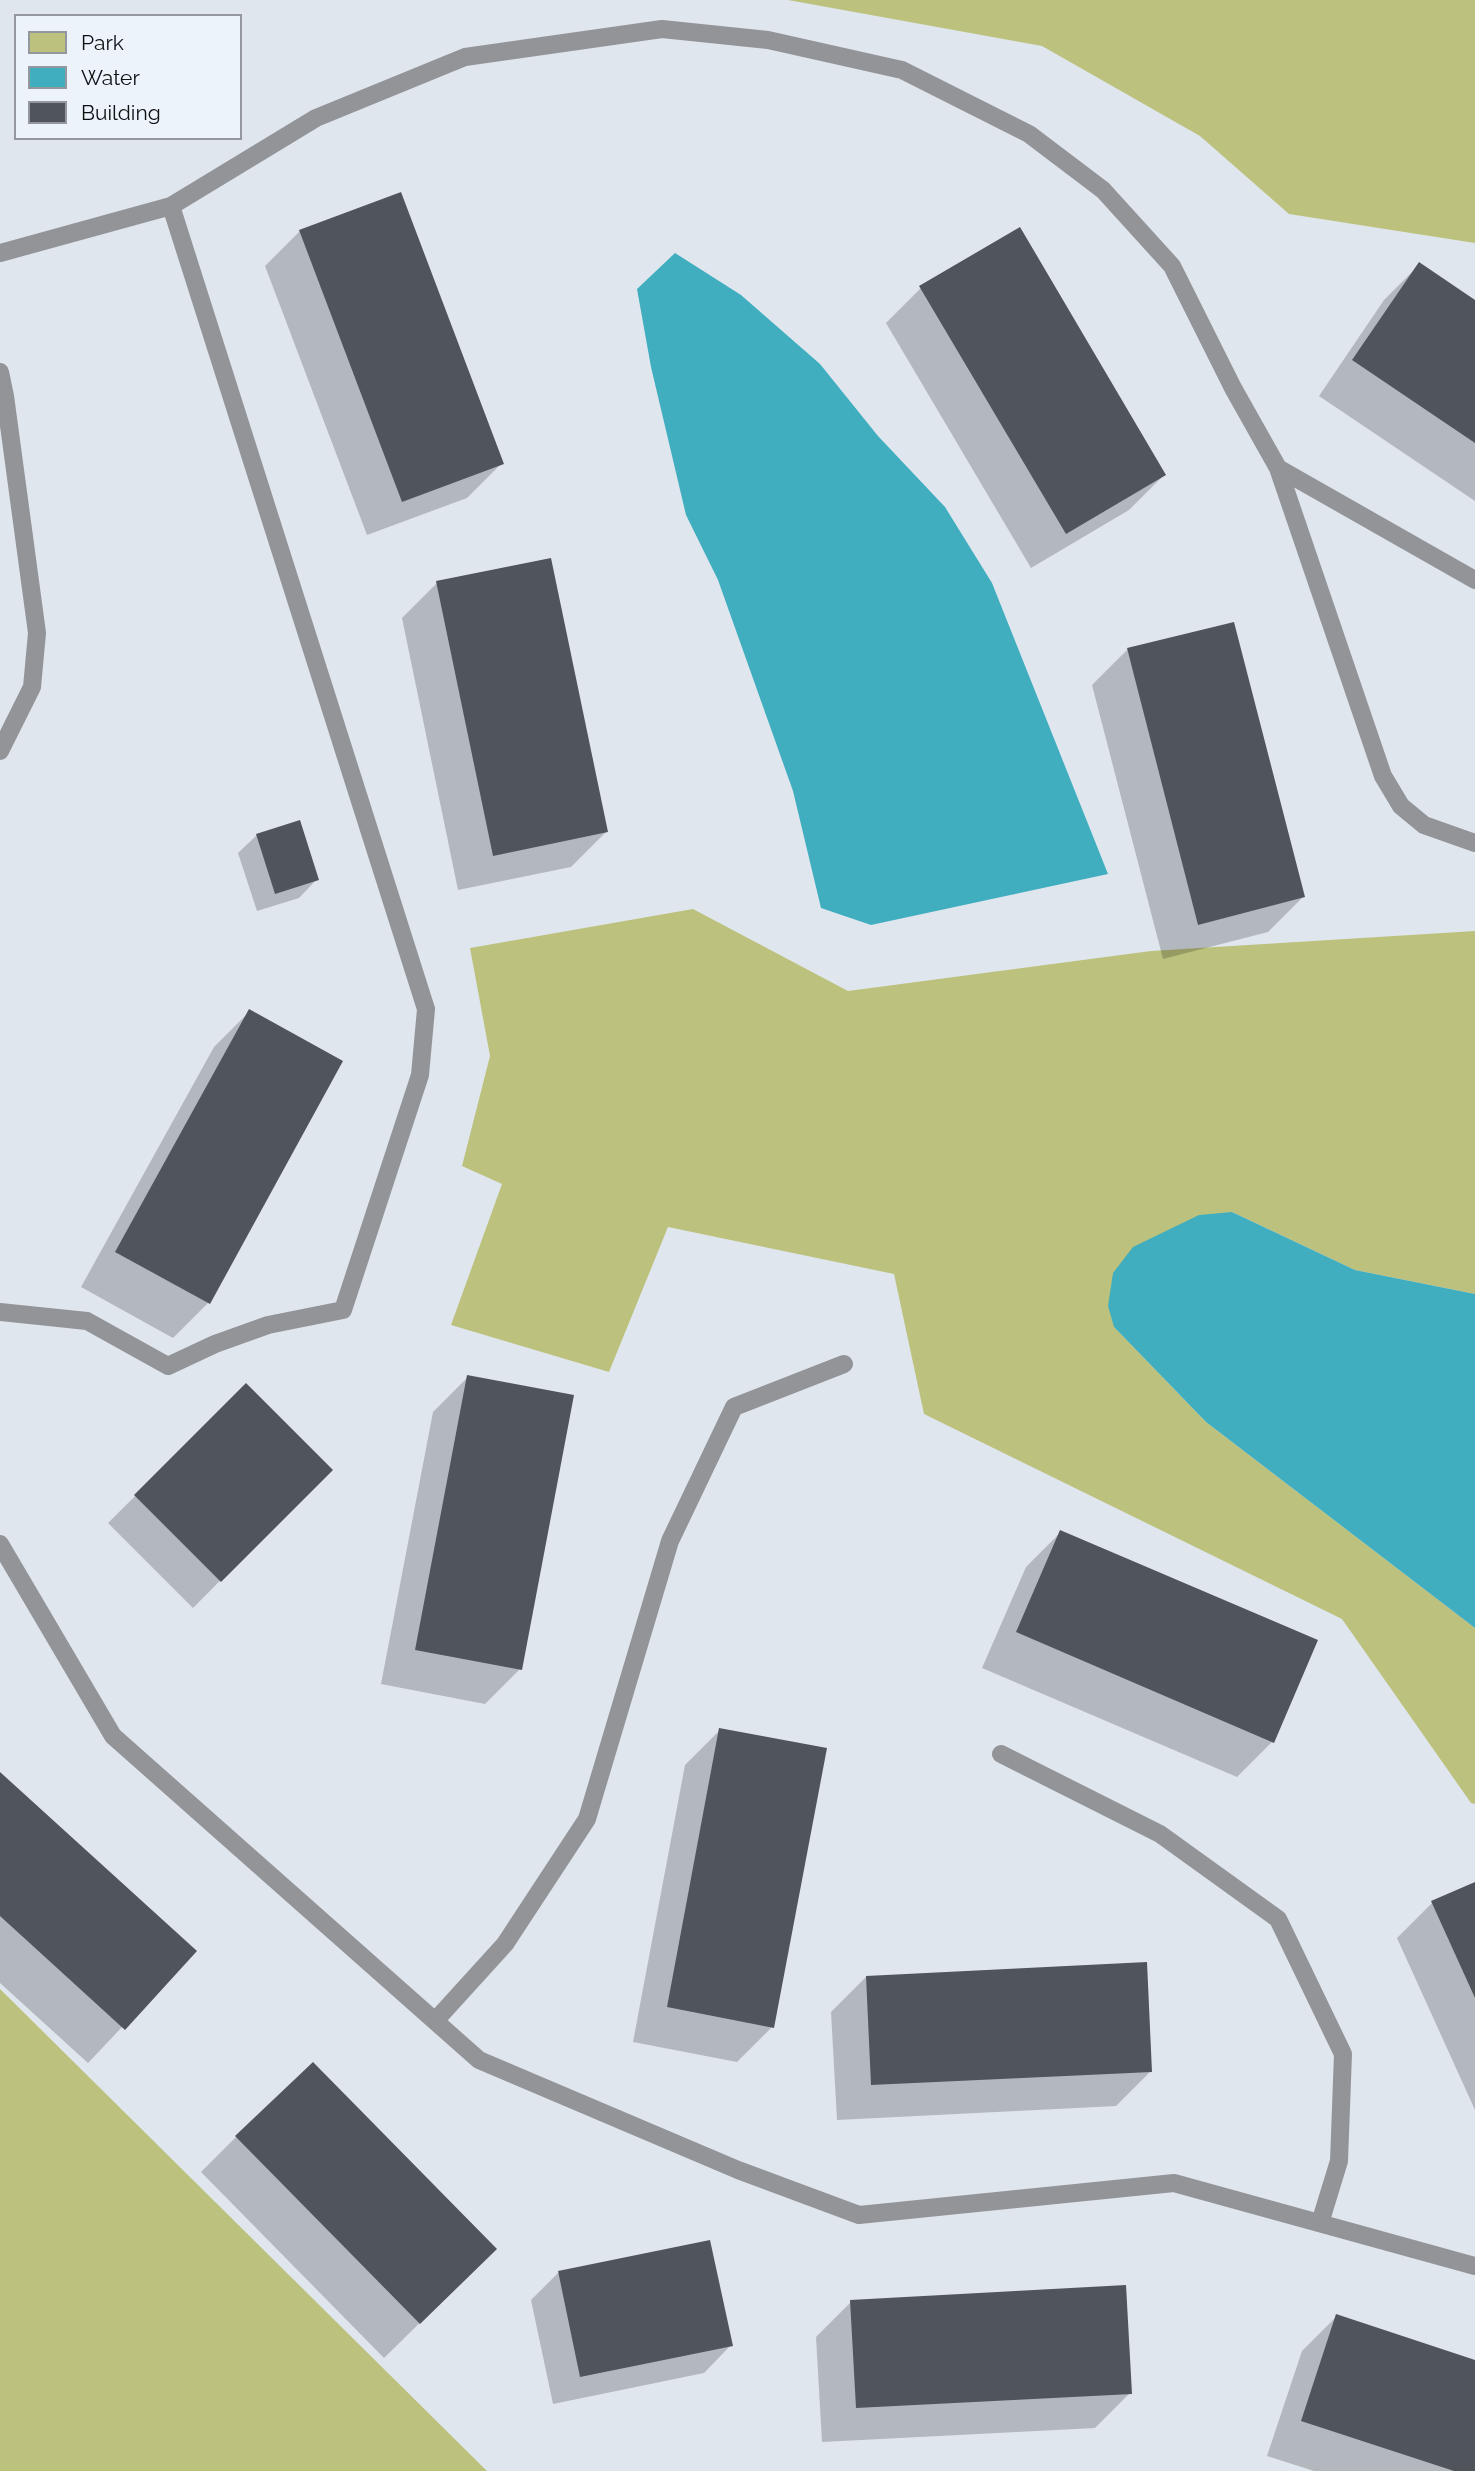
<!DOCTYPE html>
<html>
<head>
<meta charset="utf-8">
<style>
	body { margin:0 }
	#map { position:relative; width:1475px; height:2471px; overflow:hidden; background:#e0e6ee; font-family:Raleway,sans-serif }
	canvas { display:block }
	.legend { position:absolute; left:14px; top:14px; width:228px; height:126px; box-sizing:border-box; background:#edf3fb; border:2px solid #94989e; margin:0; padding:9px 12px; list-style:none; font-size:21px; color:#0e1012 }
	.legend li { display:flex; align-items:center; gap:14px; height:35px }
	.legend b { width:35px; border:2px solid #94989e }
</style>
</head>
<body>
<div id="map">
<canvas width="1475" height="2471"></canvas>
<ul class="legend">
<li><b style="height:19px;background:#bcc27d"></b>Park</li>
<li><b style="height:19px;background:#40aebf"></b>Water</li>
<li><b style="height:19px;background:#50555b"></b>Building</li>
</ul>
</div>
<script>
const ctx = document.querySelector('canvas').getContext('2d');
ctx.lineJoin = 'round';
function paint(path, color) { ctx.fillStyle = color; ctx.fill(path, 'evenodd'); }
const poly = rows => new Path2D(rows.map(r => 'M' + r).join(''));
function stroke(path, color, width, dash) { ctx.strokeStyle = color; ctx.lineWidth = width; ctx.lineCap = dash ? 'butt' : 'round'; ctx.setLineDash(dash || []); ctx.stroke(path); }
const green = poly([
	[788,0,1475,0,1475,243,1289,214,1200,136,1042,46],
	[693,909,848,991,1151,951,1475,931,1475,1294,1355,1270,1232,1212,1114,1327,1206,1422,1475,1628,1475,1804,1471,1803,1342,1619,924,1414,894,1274,668,1227,609,1372,451,1325,502,1184,462,1166,490,1056,470,948],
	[0,1989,487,2471,0,2471]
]);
const water = poly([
	[675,253,741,295,820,364,878,436,945,507,992,583,1108,874,871,925,821,908,793,791,718,580,686,515,651,367,637,289],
	[1232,1212,1355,1270,1475,1294,1475,1628,1206,1422,1114,1327,1108,1306,1113,1273,1133,1247,1199,1215]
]);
const shadow = poly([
	[300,231,502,463,467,498,367,535,265,266],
	[1419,265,1475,302,1475,501,1319,396,1384,300],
	[921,288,1164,475,1129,510,1031,568,886,323],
	[437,583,606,832,571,867,458,890,402,618],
	[1233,624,1303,897,1268,932,1163,959,1092,685,1127,650],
	[257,835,317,879,299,898,257,911,238,853],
	[249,1012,341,1062,208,1303,173,1338,81,1287,214,1047],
	[468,1377,520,1669,485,1704,381,1684,433,1412],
	[246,1386,330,1470,193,1608,108,1523],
	[1061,1532,1272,1742,1237,1777,982,1668,1026,1567],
	[720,1730,772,2027,737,2062,633,2042,685,1765],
	[0,1774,194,1951,88,2063,0,1983],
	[1475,1884,1475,2110,1397,1938,1432,1903],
	[866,1977,1151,2071,1116,2106,837,2120,831,2012],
	[236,2137,495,2249,384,2358,201,2172],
	[558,2273,731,2345,704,2373,553,2404,531,2300],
	[851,2302,1130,2393,1095,2428,822,2442,816,2337],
	[1337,2316,1475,2362,1475,2471,1314,2471,1267,2456,1302,2351]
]);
const building = poly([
	[401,192,504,464,402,502,299,230],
	[1020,227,1166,475,1066,534,919,286],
	[1419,262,1475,300,1475,443,1352,360],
	[551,558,608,832,493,856,436,581],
	[1234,622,1305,897,1198,925,1127,648],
	[300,820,319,880,275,894,256,834],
	[249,1009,343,1061,210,1304,115,1252],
	[467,1375,574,1395,522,1670,415,1650],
	[246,1383,333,1470,221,1582,134,1495],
	[1060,1530,1318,1640,1274,1743,1016,1632],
	[719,1728,827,1748,774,2028,667,2007],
	[0,1772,197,1951,125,2030,0,1916],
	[1475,1882,1475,1998,1431,1901],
	[1147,1962,1152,2072,871,2085,866,1976],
	[313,2062,497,2249,420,2324,235,2136],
	[710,2240,733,2346,580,2377,558,2271],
	[1126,2285,1132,2394,856,2408,850,2300],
	[1336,2314,1475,2360,1475,2471,1454,2471,1301,2421]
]);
const lane = poly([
	[171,206,316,118,465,57,662,29,768,40,902,70,1029,134,1103,190,1172,266,1233,388,1278,468,1383,776,1401,806,1424,825,1475,843],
	[0,253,171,206,426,1009,420,1075,343,1310,268,1325,215,1344,168,1366,87,1321,0,1312],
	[0,372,5,396,37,633,32,687,0,751],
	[1278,468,1475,580],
	[0,1544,113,1736,479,2060,738,2170,859,2215,1174,2183,1475,2266],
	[1001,1754,1160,1834,1278,1919,1343,2054,1339,2161,1320,2223],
	[435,2021,505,1944,587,1819,670,1541,734,1407,844,1364]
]);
paint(green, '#bcc27d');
paint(water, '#40aebf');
paint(shadow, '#0003');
paint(building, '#50555b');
stroke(lane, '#939498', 18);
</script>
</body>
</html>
